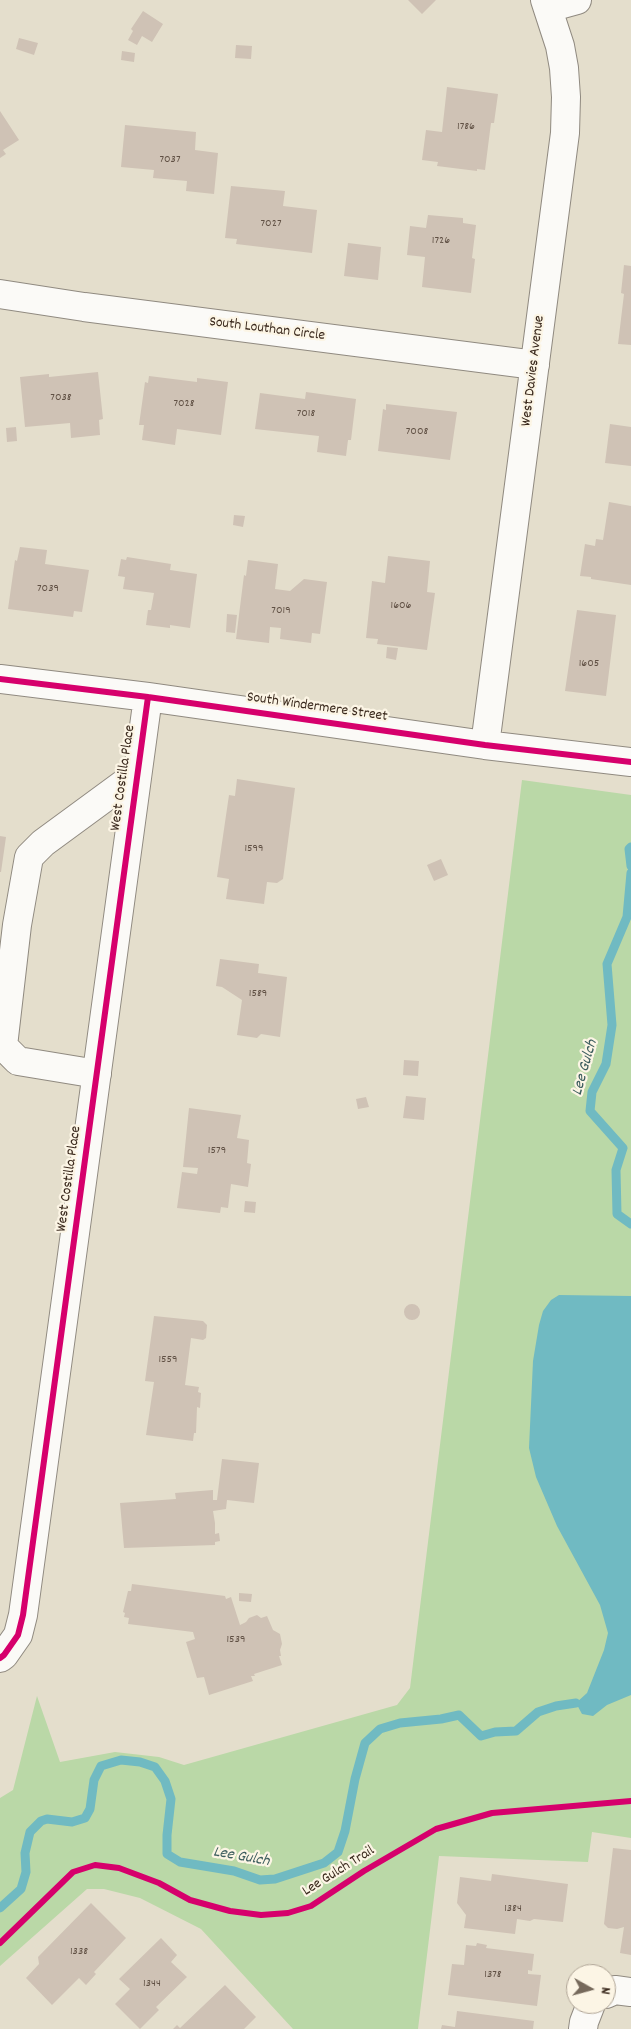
<!DOCTYPE html>
<html>
<head>
<meta charset="utf-8">
<style>
	body { margin:0 }
	#map { position:relative; width:631px; height:2029px; overflow:hidden; background:#e4decc; font-family:Dekko,sans-serif }
	canvas { display:block }
	.north { position:absolute; left:566px; top:1964px; width:50px; height:50px; box-sizing:border-box; background:#fcf5e5; border:1px solid #afa495; border-radius:50%; rotate:97deg; font-size:14px; font-weight:700; line-height:20px; text-align:center; color:#3b2a1e }
	.north::after { content:''; display:block; margin:auto; width:18px; height:22px; background:#76695b; clip-path:polygon(50% 0,100% 100%,50% 72%,0 100%) }
</style>
</head>
<body>
<div id="map">
<canvas width="631" height="2029"></canvas>
<div class="north">N</div>
</div>
<script>
const ctx = document.querySelector('canvas').getContext('2d');
ctx.lineJoin = 'round';
function paint(path, color) { ctx.fillStyle = color; ctx.fill(path, 'evenodd'); }
const poly = rows => new Path2D(rows.map(r => 'M' + r).join(''));
function stroke(path, color, width, dash) { ctx.strokeStyle = color; ctx.lineWidth = width; ctx.lineCap = dash ? 'butt' : 'round'; ctx.setLineDash(dash || []); ctx.stroke(path); }
function drawText(font, color, halo, rows, align = 'center') {
  ctx.font = font + ' Dekko,sans-serif'; ctx.lineWidth = 4.5; ctx.setLineDash([]); ctx.textBaseline = 'middle'; ctx.strokeStyle = halo; ctx.fillStyle = color; for (const [text, x, y, turn = 0] of rows) {
    ctx.save(); ctx.translate(x, y); ctx.rotate((+turn || 0) * Math.PI / 180); ctx.textAlign = isNaN(turn) ? turn : align; if (halo) ctx.strokeText(text, 0, 0); ctx.fillText(text, 0, 0); ctx.restore();
  }
}
const green = poly([
	[522,780,631,795,631,1838,592,1832,588,1862,439,1856,418,2029,293,2029,201,1929,140,1898,104,1889,87,1889,0,1966,0,1798,13,1790,37,1696,60,1762,115,1752,159,1757,184,1765,397,1705,410,1688]
]);
const water = poly([
	[559,1295,631,1296,631,1695,607,1705,593,1716,582,1714,576,1703,587,1693,604,1650,608,1633,600,1605,557,1526,536,1477,529,1448,533,1361,539,1325,543,1311,551,1300]
]);
const stream = poly([
	[631,847,629,849,631,866],
	[631,873,627,917,607,964,612,1025,606,1064,592,1092,590,1111,623,1148,616,1170,617,1214,631,1224],
	[0,1908,21,1889,26,1872,25,1853,30,1832,41,1821,47,1819,72,1822,85,1818,90,1809,94,1780,101,1766,121,1760,140,1762,155,1767,165,1781,171,1799,167,1835,167,1854,180,1862,234,1871,260,1880,275,1879,324,1863,338,1852,345,1831,355,1779,365,1743,380,1729,400,1723,441,1719,459,1715,481,1736,495,1732,516,1731,538,1712,556,1706,576,1703]
]);
const building = poly([
	[408,0,436,0,422,14],
	[143,11,163,24,152,42,142,36,137,45,128,40,133,31,131,29],
	[19,38,38,43,34,55,16,49],
	[236,45,252,46,251,59,235,58],
	[122,51,135,53,134,62,121,60],
	[447,87,498,94,494,123,491,123,485,170,477,169,477,171,437,166,438,162,422,160,426,130,442,132],
	[0,111,19,140,3,150,6,154,0,158],
	[125,125,196,132,195,150,218,153,214,194,186,191,187,181,153,178,154,170,121,167],
	[231,186,285,191,283,206,317,210,312,253,236,244,237,239,225,238],
	[428,215,463,218,463,223,476,225,472,258,475,259,471,293,422,287,425,257,407,255,410,226,426,228],
	[348,243,381,247,378,280,344,276],
	[624,265,631,266,631,345,618,344,624,294,621,293],
	[98,372,103,419,99,420,100,435,71,438,70,423,25,427,20,377,49,374,49,377],
	[149,376,197,382,197,378,228,382,221,435,177,429,175,445,142,440,144,425,139,425,145,382,148,383],
	[306,392,356,399,351,440,348,440,346,456,317,452,319,436,255,429,260,393,305,399],
	[386,404,457,412,450,460,378,451,383,409,386,410],
	[610,424,631,427,631,466,605,463],
	[16,427,17,441,7,442,6,428],
	[609,502,631,506,631,585,591,579,591,577,580,576,585,544,595,546,596,539,603,540],
	[234,515,245,516,243,527,233,525],
	[20,547,47,550,45,564,89,570,82,612,74,611,73,617,8,609,15,560,17,561],
	[388,556,430,561,427,592,435,593,427,650,377,644,378,639,366,638,372,581,385,583],
	[127,557,171,564,170,570,197,574,190,628,170,625,170,628,146,625,148,610,151,610,154,593,123,589,125,577,118,576,121,559,126,560],
	[248,560,278,564,275,589,290,591,304,579,327,582,320,634,312,633,311,643,280,639,281,628,270,627,269,643,236,639,244,575,246,576],
	[577,610,616,615,606,696,565,691],
	[227,614,237,615,235,633,226,632],
	[387,647,398,648,396,660,386,658],
	[237,779,295,788,283,879,277,883,267,882,264,904,226,899,229,879,217,877,229,795,235,796],
	[0,836,6,837,1,872,0,872],
	[441,859,448,875,434,881,427,865],
	[220,959,259,964,258,973,287,977,280,1037,261,1034,257,1038,237,1035,242,1000,222,987,216,986],
	[404,1060,419,1061,418,1076,403,1075],
	[406,1096,426,1098,424,1120,403,1118],
	[366,1097,369,1107,358,1109,356,1099],
	[189,1108,241,1115,237,1138,249,1140,247,1163,251,1164,248,1187,231,1184,228,1208,221,1207,220,1213,177,1208,182,1172,197,1174,198,1168,183,1167],
	[245,1201,256,1202,255,1213,244,1212],
	'404 1312a8 8 0 1 1 16 0a8 8 0 1 1-16 0Z',
	[154,1316,203,1321,207,1325,206,1338,203,1340,191,1338,185,1385,199,1387,198,1392,201,1393,200,1408,197,1407,196,1433,194,1433,193,1441,146,1435,154,1382,145,1381],
	[222,1459,259,1463,254,1503,227,1500,226,1509,213,1511,215,1523,215,1534,219,1533,220,1541,215,1542,215,1545,124,1548,120,1503,176,1499,175,1493,213,1490,213,1500,217,1500],
	[132,1584,225,1596,226,1599,231,1597,240,1625,246,1622,249,1618,257,1615,261,1618,267,1616,273,1630,280,1634,282,1644,280,1650,281,1656,279,1656,282,1665,254,1674,255,1676,251,1676,253,1681,209,1695,204,1677,197,1678,186,1642,195,1639,193,1632,128,1624,129,1618,124,1617,125,1613,123,1612,128,1591,131,1591],
	[239,1593,252,1594,251,1602,239,1601],
	[613,1848,631,1850,631,1955,620,1953,624,1927,617,1929,608,1928,604,1924],
	[492,1874,568,1884,563,1922,534,1919,530,1921,517,1919,515,1934,464,1928,466,1915,457,1903,460,1877,491,1881],
	[91,1903,126,1938,94,1972,96,1974,86,1985,79,1978,52,2005,26,1978,39,1964,38,1957],
	[161,1938,177,1955,171,1962,187,1977,156,2007,159,2010,140,2029,115,2004,130,1989,119,1979],
	[477,1943,487,1945,486,1948,534,1954,532,1971,528,1970,528,1974,541,1975,537,2006,448,1995,452,1964,464,1965,466,1945,476,1946],
	[225,1985,256,2017,244,2029,173,2029,177,2025,180,2028],
	[457,2011,534,2021,533,2029,441,2029,442,2025,455,2027]
]);
const minor = poly([
	[548,8,577,0],
	[0,294,84,307,535,365],
	[0,679,148,697,485,745,631,762],
	[485,745,565,133,566,97,564,68,560,46,545,0],
	[97,1074,18,1061,3,1046,17,925,29,857,43,843,137,774],
	[0,1658,4,1655,18,1635,23,1615,148,697],
	[606,1994,615,1990,631,1992],
	[583,2029,584,2022,591,2004]
]);
const cycleway = poly([
	[0,679,148,697,485,745,631,762],
	[0,1658,4,1655,18,1635,23,1615,148,697],
	[0,1943,73,1872,95,1865,119,1868,159,1883,190,1900,230,1911,261,1915,288,1913,311,1906,364,1871,436,1829,492,1813,631,1801]
]);
const numberNames = [
	["1786",466,127],
	["7037",170,160],
	["7027",271,224],
	["1726",441,241],
	["7038",61,398],
	["7028",184,404],
	["7018",306,414],
	["7008",417,432],
	["7039",48,589],
	["1606",401,606],
	["7019",281,611],
	["1605",589,664],
	["1599",254,849],
	["1589",258,994],
	["1579",217,1151],
	["1559",168,1360],
	["1539",236,1640],
	["1384",513,1909],
	["1338",79,1952],
	["1378",493,1975],
	["1344",152,1984]
];
const streetNames = [
	["South Louthan Circle",267,330,7],
	["West Davies Avenue",534,371,-83],
	["South Windermere Street",317,708,8],
	["West Costilla Place",124,778,-82],
	["West Costilla Place",70,1179,-82],
	["Lee Gulch Trail",339,1872,-32]
];
const waterNames = [
	["Lee Gulch",586,1068,-74],
	["Lee Gulch",241,1858,10]
];
paint(green, '#bad8a7');
paint(water, '#70bac2');
stroke(stream, '#70bac2', 9);
paint(building, '#cfc2b5');
stroke(minor, '#908a80', 30);
stroke(minor, '#fbfaf7', 28);
stroke(cycleway, '#d6006c', 6);
drawText('12px', '#605044', null, numberNames);
drawText('15px', '#3b2a1e', '#fcf5e5', streetNames);
drawText('italic 16px', '#3c5d5e', '#fcf5e5', waterNames);
</script>
</body>
</html>
